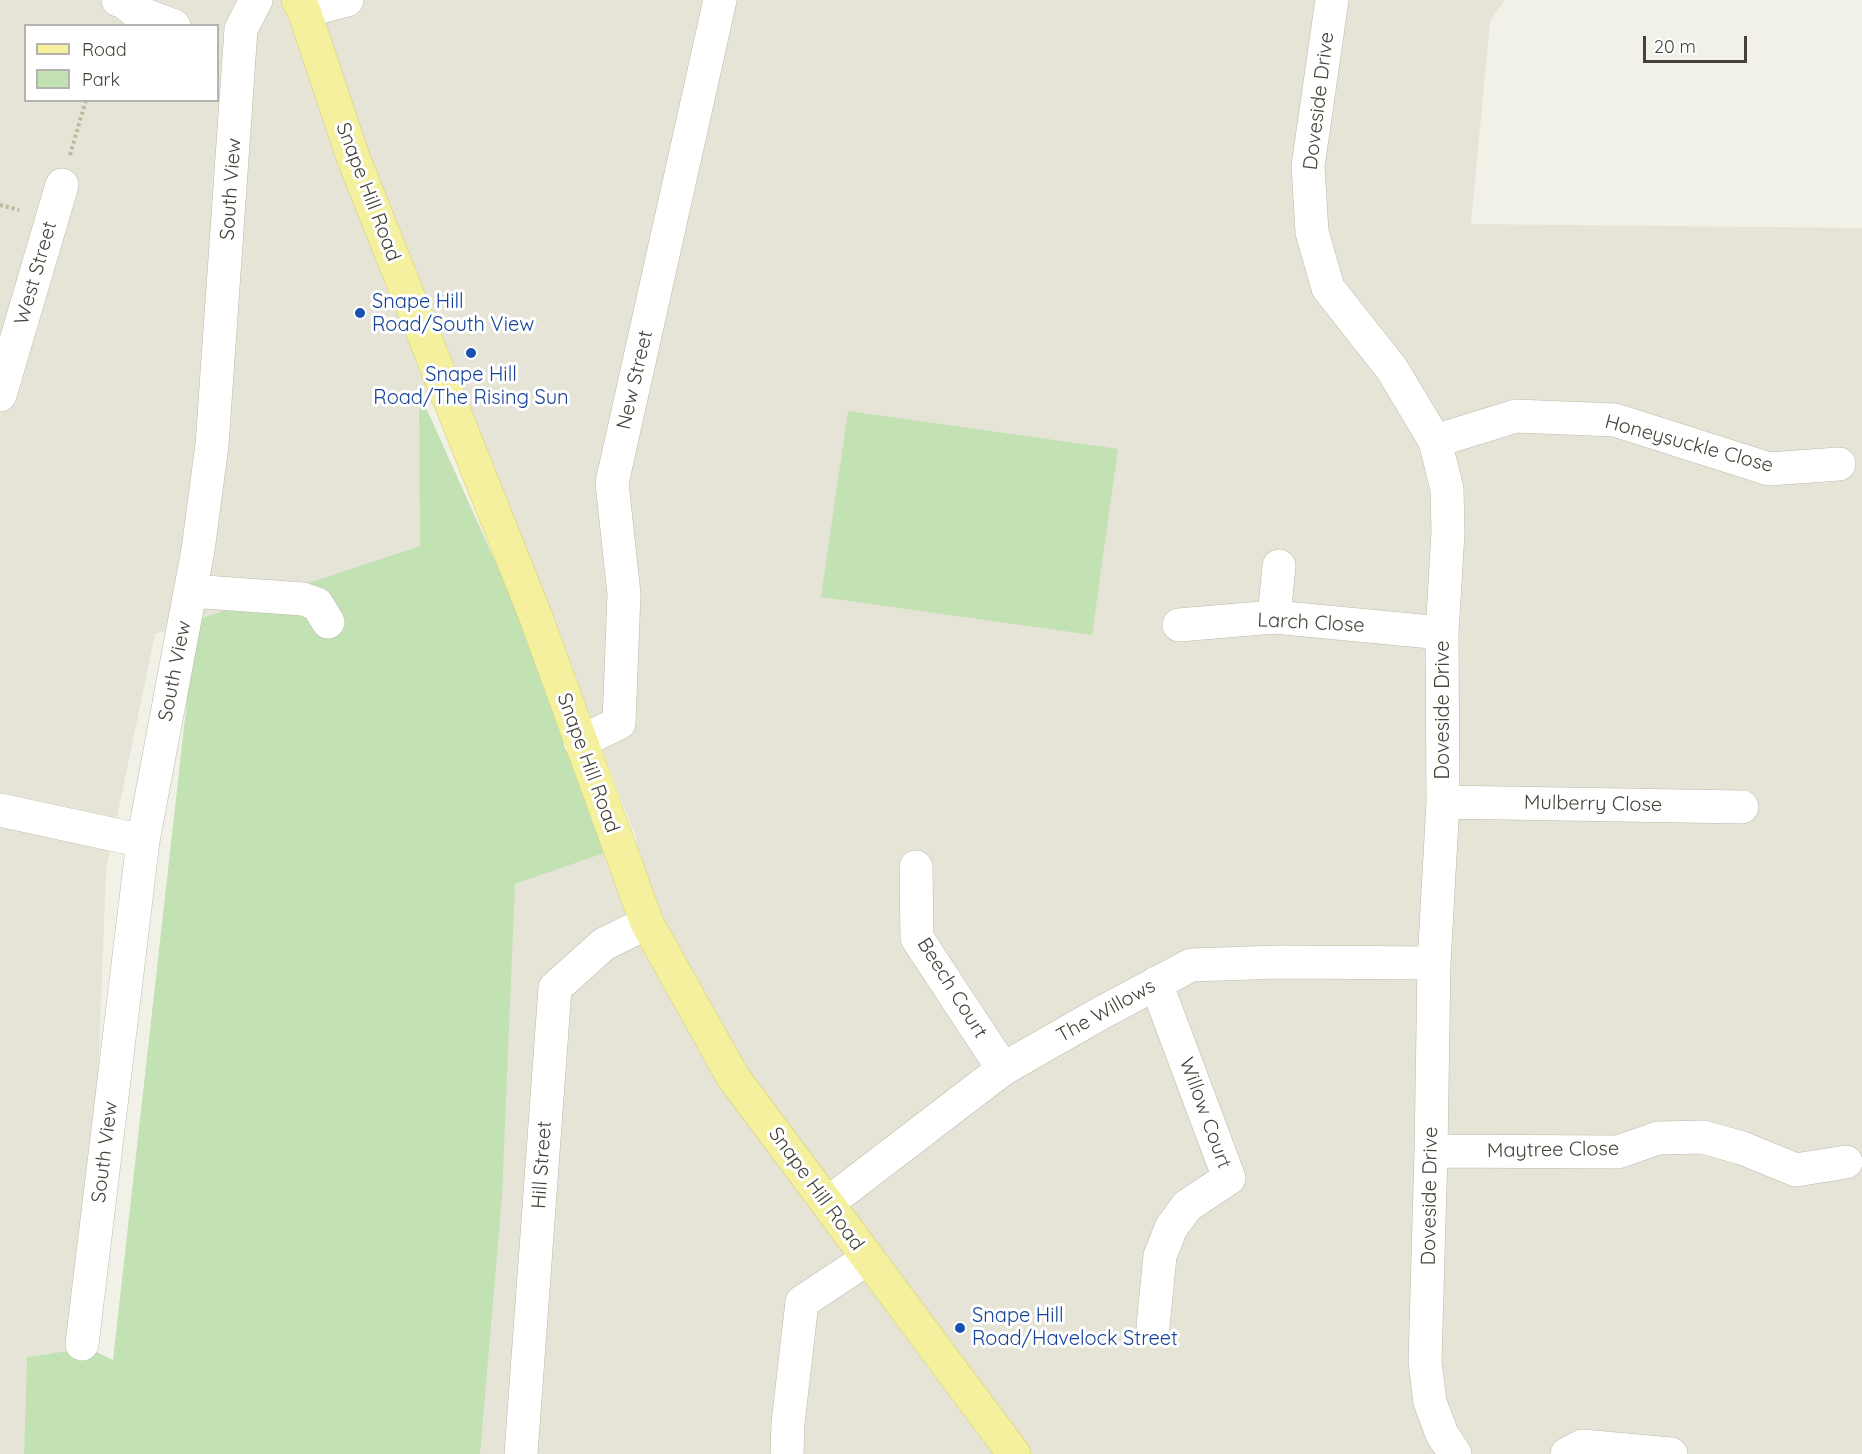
<!DOCTYPE html>
<html>
<head>
<meta charset="utf-8">
<style>
	body { margin:0 }
	#map { position:relative; width:1862px; height:1454px; overflow:hidden; background:#f2f1e7; font-family:Quicksand,sans-serif }
	canvas { display:block }
	.legend { position:absolute; left:24px; top:24px; width:195px; height:78px; box-sizing:border-box; background:#fff; border:2px solid #b4b3af; margin:0; padding:8px 10px; list-style:none; font-size:18px; color:#444237 }
	.legend li { display:flex; align-items:center; gap:12px; height:30px }
	.legend b { width:30px; border:2px solid #b4b3af }
	.scale { position:absolute; left:1643px; top:36px; width:104px; height:27px; box-sizing:border-box; border:3px solid #444237; border-top:0; padding-left:8px; font-size:18px; line-height:21px; white-space:nowrap; color:#444237; -webkit-text-stroke:4px #fff; paint-order:stroke }
</style>
</head>
<body>
<div id="map">
<canvas width="1862" height="1454"></canvas>
<ul class="legend">
<li><b style="height:8px;background:#f4f09e"></b>Road</li>
<li><b style="height:16px;background:#c2e2b4"></b>Park</li>
</ul>
<div class="scale">20 m</div>
</div>
<script>
const ctx = document.querySelector('canvas').getContext('2d');
ctx.lineJoin = 'round';
function paint(path, color) { ctx.fillStyle = color; ctx.fill(path, 'evenodd'); }
const poly = rows => new Path2D(rows.map(r => 'M' + r).join(''));
function stroke(path, color, width, dash) { ctx.strokeStyle = color; ctx.lineWidth = width; ctx.lineCap = dash ? 'butt' : 'round'; ctx.setLineDash(dash || []); ctx.stroke(path); }
function drawText(font, color, halo, rows, align = 'center') {
  ctx.font = font + ' Quicksand,sans-serif'; ctx.lineWidth = 6; ctx.setLineDash([]); ctx.textBaseline = 'middle'; ctx.strokeStyle = halo; ctx.fillStyle = color; for (const [text, x, y, turn = 0] of rows) {
    ctx.save(); ctx.translate(x, y); ctx.rotate((+turn || 0) * Math.PI / 180); ctx.textAlign = isNaN(turn) ? turn : align; if (halo) ctx.strokeText(text, 0, 0); ctx.fillText(text, 0, 0); ctx.restore();
  }
}
const residential = poly([
	[0,0,1505,0,1490,21,1471,224,1862,228,1862,1454,478,1454,515,884,637,840,492,463,420,393,420,546,155,634,106,870,88,1348,27,1357,24,1454,0,1454],
	[26,26,218,26,218,100,26,100]
]);
const green = poly([
	[419,392,509,592,604,853,515,884,502,1196,480,1454,24,1454,27,1357,88,1348,113,1360,196,620,420,546],
	[848,411,1118,449,1092,635,821,597]
]);
const path = poly([
	[70,155,86,100],
	[0,205,19,210]
]);
const minor = poly([
	[118,0,123,1,135,11,174,26],
	[1332,0,1308,166,1312,232,1328,288,1392,369,1435,441,1447,489,1448,532,1442,633,1443,802,1434,963,1431,1151,1425,1362,1430,1402,1442,1434,1455,1454],
	[304,11,347,0],
	[0,395,62,185],
	[1435,441,1516,416,1615,420,1769,469,1839,464],
	[190,591,303,599,317,604,328,622],
	[1274,617,1279,566],
	[1179,625,1274,617,1442,633],
	[580,742,619,723,624,594,612,483,720,0],
	[1443,802,1742,807],
	[0,810,143,841],
	[916,867,917,938,1003,1069],
	[1431,1151,1618,1152,1658,1138,1703,1137,1742,1148,1796,1170,1846,1162],
	[828,1203,1003,1069,1101,1013,1191,965,1280,962,1434,963],
	[1153,1326,1160,1256,1171,1228,1187,1206,1229,1178,1156,983],
	[82,1344,143,841,198,550,212,445,241,29,256,0],
	[521,1454,555,988,604,944,647,923],
	[787,1454,788,1423,802,1302,867,1259],
	[1567,1454,1582,1446,1671,1454]
]);
const major = poly([
	[298,0,304,11,353,157,537,620,647,923,733,1077,1014,1454]
]);
const markers = [
	[360,313,6,"#1a4fb4"],
	[471,353,6,"#1a4fb4"],
	[960,1328,6,"#1a4fb4"]
];
const streetNames = [
	["Doveside Drive",1319,101,-83],
	["South View",231,189,-86],
	["Snape Hill Road",368,192,69],
	["West Street",36,273,-74],
	["New Street",635,380,-77],
	["Honeysuckle Close",1689,444,15],
	["Larch Close",1311,623,3],
	["South View",175,671,-79],
	["Doveside Drive",1443,710,-90],
	["Snape Hill Road",588,763,70],
	["Mulberry Close",1593,804,1],
	["Beech Court",952,988,58],
	["The Willows",1106,1011,-29],
	["Willow Court",1205,1113,70],
	["Maytree Close",1553,1150,-1],
	["South View",105,1152,-83],
	["Hill Street",542,1165,-86],
	["Snape Hill Road",816,1189,54],
	["Doveside Drive",1430,1196,-89]
];
const transitNames = [
	["Snape Hill",372,302],
	["Road/South View",372,325],
	["Snape Hill",471,375,"center"],
	["Road/The Rising Sun",471,398,"center"],
	["Snape Hill",972,1316],
	["Road/Havelock Street",972,1339]
];
paint(residential, '#e5e4d6');
paint(green, '#c2e2b4');
stroke(minor, '#bcbaab', 34);
stroke(major, '#d7d170', 34);
stroke(path, '#bcb99d', 4, [3, 3]);
stroke(minor, '#fff', 33);
stroke(major, '#f4f09e', 33);
for (const [x, y, r, color] of markers) { const dot = new Path2D(); dot.arc(x, y, r, 0, 2 * Math.PI); ctx.fillStyle = color; ctx.fill(dot); stroke(dot, '#fff', 2); }
drawText('20px', '#444237', '#fff', streetNames);
drawText('20px', '#164399', '#fff', transitNames, 'left');
</script>
</body>
</html>
